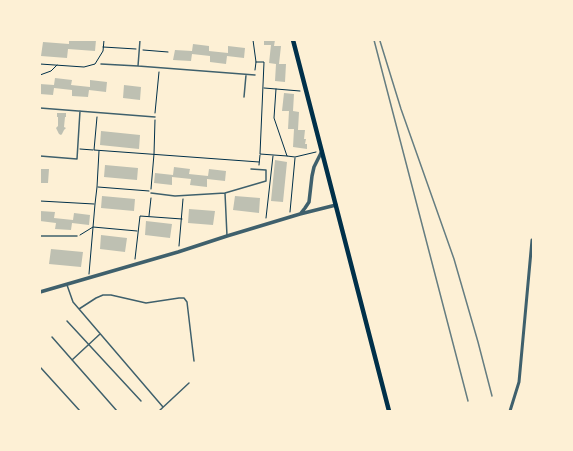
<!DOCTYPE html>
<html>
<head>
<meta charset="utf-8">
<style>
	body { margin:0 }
	#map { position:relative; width:573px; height:451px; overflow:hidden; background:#fdf0d5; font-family:Commissioner,sans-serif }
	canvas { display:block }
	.frame { position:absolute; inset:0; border:41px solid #fdf0d5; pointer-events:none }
</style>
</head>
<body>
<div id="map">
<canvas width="573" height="451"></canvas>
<div class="frame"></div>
</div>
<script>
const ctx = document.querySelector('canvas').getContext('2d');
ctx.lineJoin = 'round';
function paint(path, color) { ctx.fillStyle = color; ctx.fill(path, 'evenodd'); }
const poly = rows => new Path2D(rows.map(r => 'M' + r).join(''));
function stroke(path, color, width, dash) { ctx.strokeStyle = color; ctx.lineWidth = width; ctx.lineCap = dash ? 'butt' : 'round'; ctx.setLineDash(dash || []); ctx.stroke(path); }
const building = poly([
	[69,40,96,40,95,51,68,49,67,58,41,56,43,42,69,44],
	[264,40,275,40,274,46,281,46,279,64,286,64,285,82,275,81,276,64,269,63,271,45,264,45],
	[193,44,209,46,209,51,228,53,228,46,245,48,244,58,227,56,226,64,210,62,210,56,192,54,191,61,173,60,175,50,192,51],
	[55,78,72,80,71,85,90,87,90,80,107,82,106,92,89,90,88,97,72,96,72,90,54,88,53,95,40,94,40,84,54,85],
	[124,85,141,87,140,100,123,98],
	[284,93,294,94,293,111,299,112,298,130,305,130,304,139,306,139,305,144,307,144,307,149,293,147,294,129,288,129,289,111,282,111],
	[57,113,66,113,66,117,65,117,64,127,66,128,64,130,62,134,61,135,59,134,56,128,58,126,58,117,57,117],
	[101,131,140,135,139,149,100,145],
	[275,160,287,162,283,202,271,201],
	[105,165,138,168,137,180,104,177],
	[174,167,190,169,189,174,208,176,209,169,226,171,225,181,207,179,207,187,190,185,191,179,172,177,172,185,154,183,155,173,173,175],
	[40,169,49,169,48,183,40,183],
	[102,196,135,199,134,211,101,208],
	[235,196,260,198,259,213,233,210],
	[189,209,215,211,213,225,188,223],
	[40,211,55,212,54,218,73,220,74,213,90,215,89,225,72,223,71,230,55,229,56,223,40,221],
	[146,221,172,224,170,238,145,235],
	[101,235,127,238,125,252,100,249],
	[51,249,83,252,81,267,49,264]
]);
const path = poly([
	[253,40,256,62,255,70],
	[103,47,136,49],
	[143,50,168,52],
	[256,62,264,62,260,154,287,156],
	[40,64,84,67,95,64,103,51,104,40],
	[40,75,51,71,57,65],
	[264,88,300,91],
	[276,89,274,118,287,156,295,157,316,152],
	[155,113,159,72],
	[97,117,94,150,259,162],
	[80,149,93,150],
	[259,165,260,155],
	[98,187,149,191],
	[151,189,154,154,155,120],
	[40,201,94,204],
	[290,212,295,158],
	[149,216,151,198],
	[266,218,273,156],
	[80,235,93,227,137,231],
	[179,246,183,199],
	[135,259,140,216,182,219],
	[89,274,95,204,97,187,99,151]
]);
const service = poly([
	[101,64,138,66,255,75],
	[138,66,140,40],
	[244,97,246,75],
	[40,108,155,117],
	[40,156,77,159,80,111],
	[151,193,175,196,225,193],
	[40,236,77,236],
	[227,236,225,193,266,181,266,170,251,169],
	[67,285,73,302,163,407],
	[79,309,96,298,103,295,111,295,146,303,179,298,184,298,187,302,194,361],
	[67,321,141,401],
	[52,337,117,411],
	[72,360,100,334],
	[40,369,41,368,80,411],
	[159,411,189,383]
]);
const minor = poly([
	[510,411,519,382,532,240]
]);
const tertiary = poly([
	[301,213,305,208,309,202,312,176,314,167,322,151],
	[40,292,178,252,227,236,300,214,336,205]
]);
const trunk = poly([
	[293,40,389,411]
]);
const rail = poly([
	[374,40,468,401],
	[380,41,401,109,454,259,478,342,492,396]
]);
paint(building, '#bec0b2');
stroke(path, '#003049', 1);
stroke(service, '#3f606c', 1.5);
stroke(minor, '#3f606c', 3);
stroke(tertiary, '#3f606c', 3.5);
stroke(trunk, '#003049', 4.5);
stroke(rail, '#657d81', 1.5);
</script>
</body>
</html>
